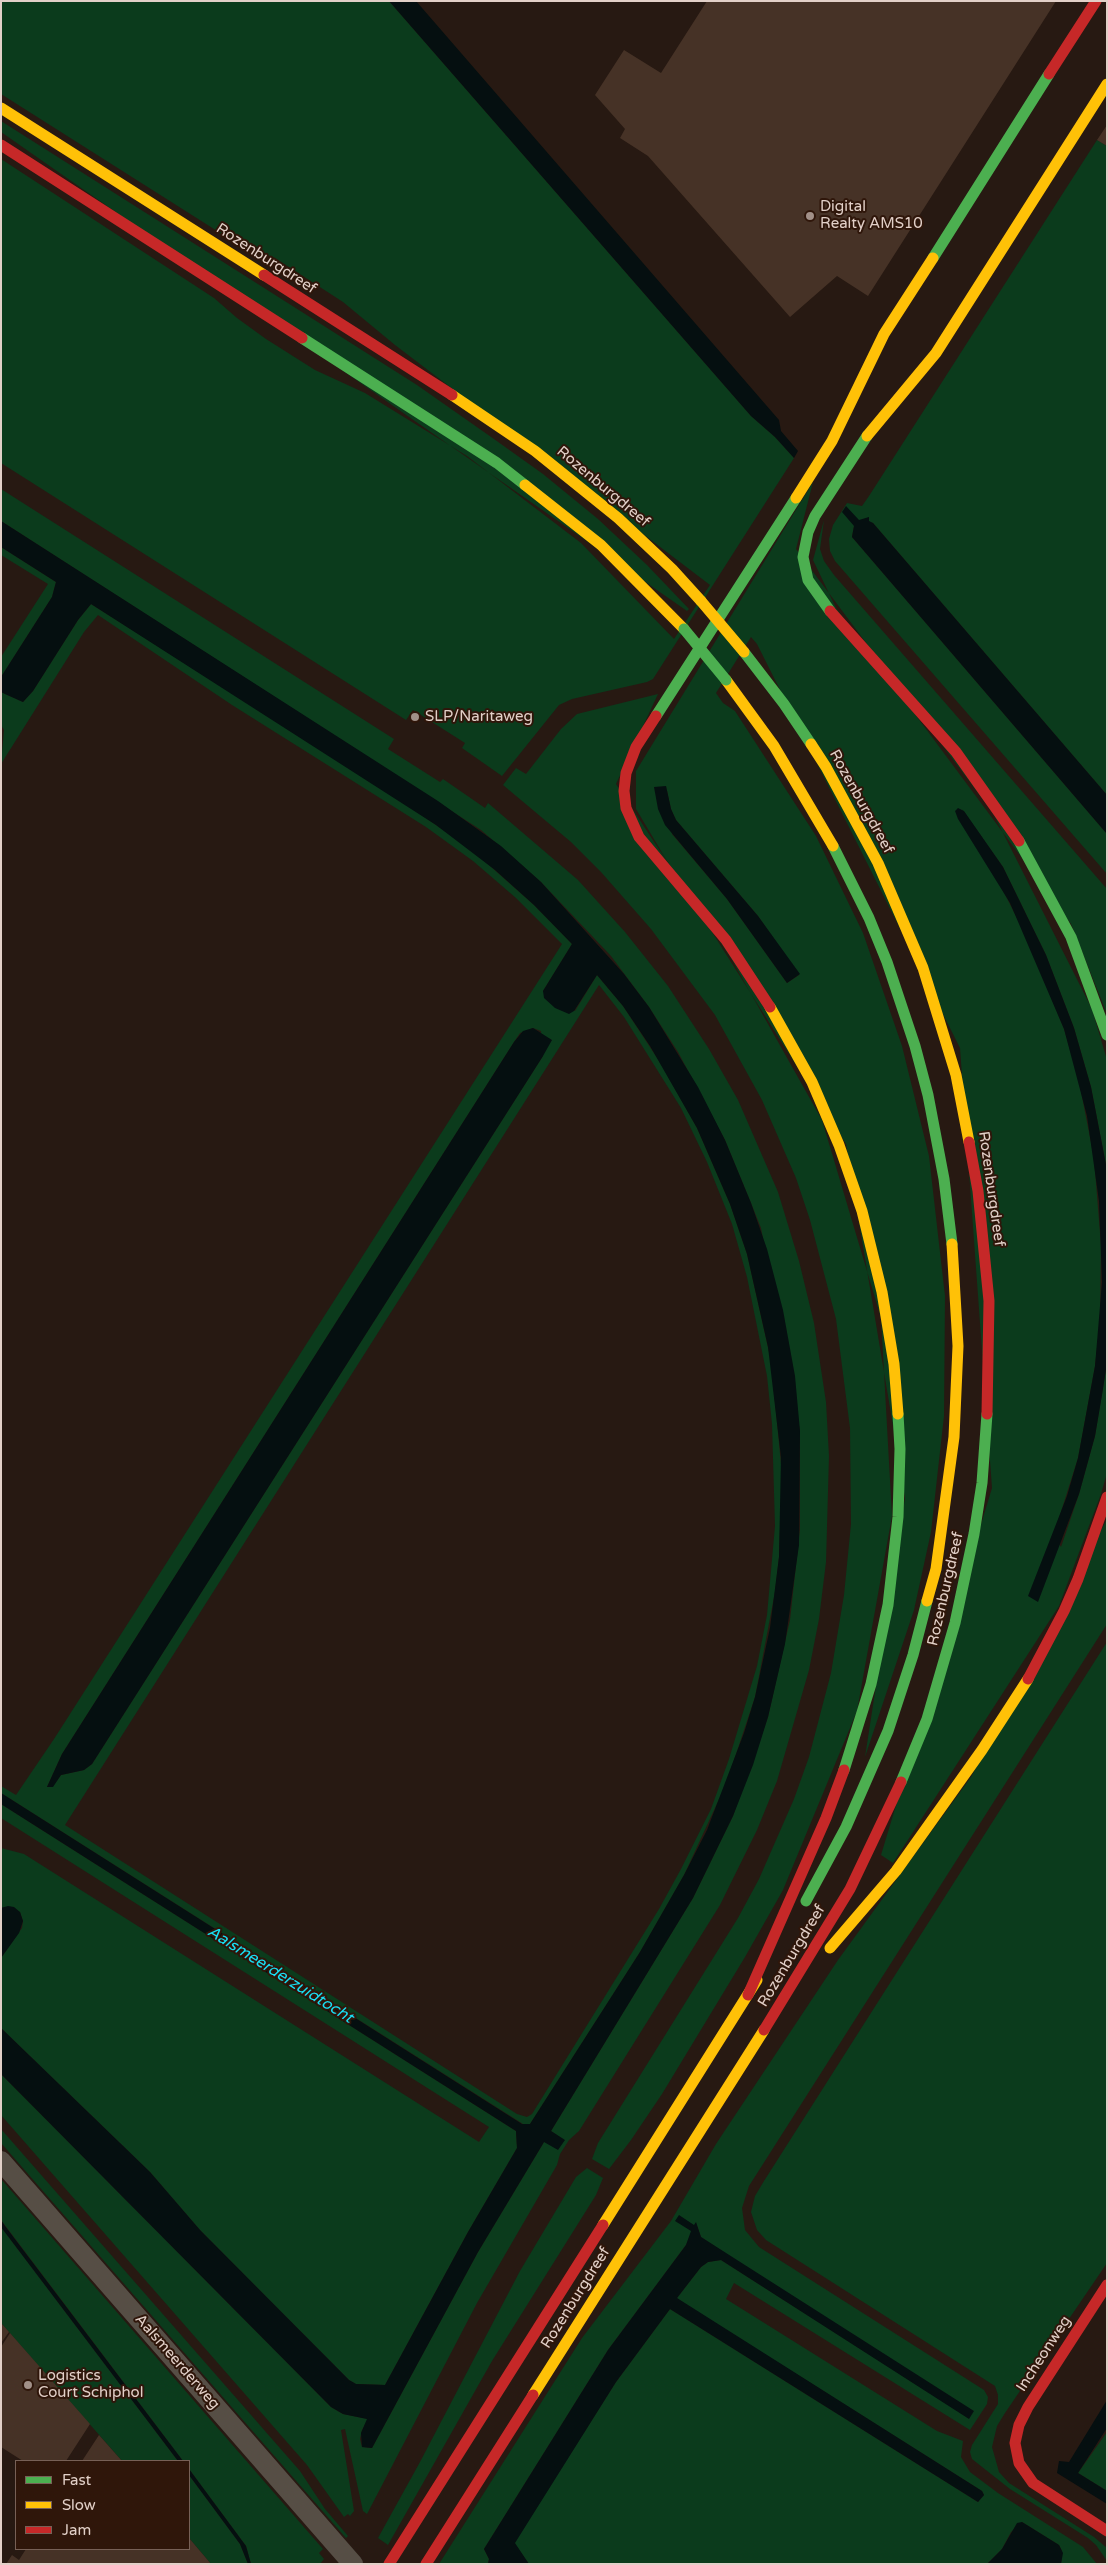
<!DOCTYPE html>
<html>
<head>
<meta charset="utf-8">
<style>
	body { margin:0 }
	#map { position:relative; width:1108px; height:2565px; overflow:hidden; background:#271912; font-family:"Varela Round",sans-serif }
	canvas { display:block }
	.frame { position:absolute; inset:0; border:2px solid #e2d0c8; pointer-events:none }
	.legend { position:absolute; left:15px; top:2460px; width:175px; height:90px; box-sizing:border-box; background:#2f160a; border:1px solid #776056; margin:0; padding:6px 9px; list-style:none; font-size:15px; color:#e2d0c8 }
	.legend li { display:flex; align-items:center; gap:10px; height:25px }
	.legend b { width:25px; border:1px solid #776056 }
</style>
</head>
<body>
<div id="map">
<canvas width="1108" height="2565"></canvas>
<div class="frame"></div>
<ul class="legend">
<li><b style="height:6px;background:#4caf50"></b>Fast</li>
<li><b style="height:6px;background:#ffc107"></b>Slow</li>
<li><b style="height:6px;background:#c62828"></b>Jam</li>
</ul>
</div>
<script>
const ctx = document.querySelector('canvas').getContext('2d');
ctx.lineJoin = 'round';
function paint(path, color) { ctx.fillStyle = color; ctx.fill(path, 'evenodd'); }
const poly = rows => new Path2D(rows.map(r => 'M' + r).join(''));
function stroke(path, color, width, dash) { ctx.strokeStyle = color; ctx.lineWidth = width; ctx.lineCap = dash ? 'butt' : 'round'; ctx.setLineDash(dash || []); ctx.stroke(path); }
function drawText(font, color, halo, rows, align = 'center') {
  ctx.font = font + ' "Varela Round",sans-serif'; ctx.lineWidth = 4; ctx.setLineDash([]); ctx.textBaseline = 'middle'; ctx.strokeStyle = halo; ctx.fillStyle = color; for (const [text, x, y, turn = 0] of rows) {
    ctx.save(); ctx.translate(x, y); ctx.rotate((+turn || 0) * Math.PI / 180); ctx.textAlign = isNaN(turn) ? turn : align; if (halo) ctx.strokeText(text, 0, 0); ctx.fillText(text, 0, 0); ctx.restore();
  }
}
const green = poly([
	[1,1,389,1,751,416,775,437,794,458,653,679,647,682,572,699,559,705,502,776,462,748,465,743,413,710,406,720,1,463,1,159,214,298,237,318,266,339,315,370,365,393,467,456,581,543,674,639,710,585,395,345,343,302,275,258,225,236,1,94],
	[1,121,417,385,494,439,543,474,598,519,647,565,689,609,687,611,1,132],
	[1097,140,1107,146,1107,795,873,523,864,520,854,526,852,537,1107,834,1107,874,835,561,830,551,829,539,833,525,847,503,862,506,869,496],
	[813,482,796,549,993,813,1092,1009,1107,1060,1107,1170,1091,1087,1074,1028,1046,955,1003,867,962,809,1027,938,1064,1029,1078,1076,1094,1158,1101,1245,1100,1321,1095,1366,1078,1458,1054,1534,1061,1547,1079,1494,1095,1436,1107,1363,1107,1473,1101,1494,1059,1606,893,1863,881,1855,992,1488,960,1048,757,644,751,637,716,693,723,703,735,711,816,836,863,933,902,1046,929,1156,945,1296,944,1416,931,1532,914,1610,865,1757,905,1498,846,1144,664,856,636,809,636,771],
	[666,786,671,809,676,820,758,916,799,975,787,983,727,899,672,834],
	[1,489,394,739,388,749,440,782,443,779,485,808,488,803,578,880,625,932,668,986,709,1049,738,1100,778,1192,799,1261,814,1323,826,1402,829,1456,826,1562,819,1619,809,1670,777,1781,757,1830,720,1905,579,2131,569,2140,560,2154,557,2165,477,2303,367,2514,363,2511,345,2429,341,2430,354,2511,350,2516,348,2514,344,2517,307,2465,1,2115,1,2074,331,2407,343,2414,368,2419,362,2430,360,2439,362,2447,372,2448,478,2252,544,2142,564,2140,551,2131,693,1898,733,1816,768,1717,790,1620,800,1529,800,1431,761,1228,751,1203,725,1140,678,1052,649,1007,611,956,541,882,481,830,1,521],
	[824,520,820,549,824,561,834,575,1107,889,1107,1014,1071,924,836,608,813,560],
	[1,547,56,582,52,597,1,677,1,657,48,584,1,555],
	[91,604,384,789,472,850,534,905,572,944,543,991,575,1011,597,975,623,1006,663,1067,697,1128,730,1204,747,1254,771,1361,782,1474,779,1557,775,1592,755,1697,726,1784,684,1875,640,1952,530,2124,523,2124,1,1793,1,1786,16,1795,54,1739,562,944,516,898,473,861,426,827,232,705,98,615,84,632,1,764,4,730,1,725,1,692,23,702,33,691,78,620],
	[599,985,624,1017,681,1108,707,1162,732,1224,747,1277,767,1376,772,1424,775,1526,767,1615,757,1666,729,1759,711,1809,681,1869,659,1909,532,2114,527,2117,517,2114,65,1825],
	[533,1028,541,1031,543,1056,92,1764,84,1770,61,1775,52,1787,47,1787,62,1754,514,1042,520,1033],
	[658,694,616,784,732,960,822,1120,881,1318,892,1516,857,1711,783,1890,745,1957,662,2094,631,2140,609,2169,592,2159,598,2143,738,1918,759,1879,794,1799,809,1757,831,1673,844,1595,851,1524,850,1428,836,1319,810,1220,796,1178,762,1100,715,1015,651,929,601,872,571,842,503,785,516,768,526,774,561,729,577,714],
	[1107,1519,1107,1624,749,2186,742,2208,745,2230,759,2247,984,2390,988,2397,987,2404,970,2430,734,2283,726,2299,937,2431,963,2441,961,2457,970,2472,998,2493,1083,2547,1097,2564,1061,2564,1062,2551,1059,2545,1022,2522,1011,2532,1002,2549,987,2564,529,2564,514,2543,616,2382,670,2309,978,2502,984,2495,982,2491,680,2301,677,2298,701,2267,708,2262,721,2260,969,2418,701,2237,696,2223,686,2245,608,2350,484,2549,489,2559,488,2564,439,2564,582,2338,671,2221,716,2144,838,1960,971,1777],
	[1107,1642,1107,2263,1005,2413,997,2426,992,2447,999,2472,1009,2483,1094,2537,1107,2548,1107,2561,1096,2545,1088,2538,1010,2489,972,2459,970,2452,972,2445,998,2404,998,2395,995,2386,766,2240,757,2230,751,2212,755,2196,764,2181],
	[1,1804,516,2131,517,2148,468,2232,385,2385,356,2384,349,2380,200,2230,150,2172,1,2028,1,1958,22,1928,23,1921,20,1912,5,1907,1,1908,1,1848,24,1854,479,2142,489,2127,1,1818],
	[1,2129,300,2471,325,2509,348,2536,346,2538,1,2143],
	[587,2168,603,2178,596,2195,492,2361,388,2545,378,2538,420,2462,520,2271,576,2177],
	[1,2179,323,2549,319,2553,324,2559,320,2564,251,2564,246,2546,189,2469,189,2461,183,2461,1,2220],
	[1,2227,178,2461,122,2461,1,2323],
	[1107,2432,1107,2491,1078,2473],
	[189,2475,240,2544,248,2564,211,2564,189,2538]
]);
const water = poly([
	[389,1,416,1,779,420,781,431,798,451,794,458,775,437,751,416],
	[846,506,859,520,869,517,869,521,873,523,1107,795,1107,834,852,537,854,526,842,512],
	[1,521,438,801,501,846,541,882,624,974,649,1007,698,1087,725,1140,751,1203,767,1249,783,1310,795,1376,800,1431,799,1545,785,1644,768,1717,753,1765,733,1816,693,1898,551,2131,565,2140,558,2150,544,2142,478,2252,372,2448,362,2447,361,2433,367,2419,343,2414,331,2407,1,2074,1,2028,150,2172,200,2230,349,2380,356,2384,385,2385,468,2232,517,2148,516,2131,1,1804,1,1793,522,2124,530,2124,640,1952,684,1875,707,1830,744,1733,755,1697,770,1628,779,1557,781,1457,768,1347,747,1254,730,1204,697,1128,650,1046,623,1006,597,975,574,1011,569,1014,555,1008,544,998,543,991,572,944,534,905,495,870,436,825,91,604,78,620,33,691,23,702,5,694,1,692,1,677,52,597,56,582,1,547],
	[666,786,671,809,676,820,758,916,800,974,787,983,727,899,665,825,658,809,654,787],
	[958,808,964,811,1003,867,1046,955,1074,1028,1091,1087,1107,1170,1107,1363,1102,1395,1095,1436,1079,1494,1038,1602,1028,1596,1067,1496,1078,1458,1095,1366,1102,1282,1099,1201,1087,1116,1064,1029,1010,903,958,819,955,811],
	[533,1028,552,1040,543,1056,92,1764,84,1770,61,1775,53,1787,47,1787,62,1754,514,1042,523,1031],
	[8,1906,14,1907,20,1912,23,1921,19,1933,1,1958,1,1908],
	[679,2215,694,2225,696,2222,701,2237,974,2411,969,2419,721,2260,708,2262,701,2267,677,2298,982,2491,984,2495,978,2502,670,2309,616,2382,515,2543,529,2564,488,2564,489,2559,484,2549,608,2350,686,2245,691,2231,675,2221],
	[1,2220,5,2226,183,2461,178,2461,1,2227],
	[1107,2400,1107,2428,1078,2473,1107,2491,1107,2504,1057,2473,1059,2461,1069,2462],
	[189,2469,246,2546,251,2564,248,2564,240,2544,189,2475],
	[1022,2522,1059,2545,1063,2553,1061,2564,987,2564,1002,2549,1017,2523]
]);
const building = poly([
	[707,1,1056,1,868,296,837,276,790,317,648,156,620,138,625,129,595,95,624,50,661,73],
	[1107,125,1107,146,1097,140],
	[1,2323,9,2332,1,2343],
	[10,2333,90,2424,66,2461,23,2461,1,2447,1,2347],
	[99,2435,122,2461,82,2461],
	[189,2538,211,2564,6,2564,12,2555,19,2560,26,2549,189,2549]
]);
const street = poly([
	[1,2161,353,2564]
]);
const fast = poly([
	[933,258,1049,74],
	[302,338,497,463,525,485],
	[830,611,808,580,803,557,808,532,815,516,867,436],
	[744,652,784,704,811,744],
	[656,716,796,498],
	[1019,841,1071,937,1107,1035],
	[833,846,869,918,887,962,915,1046,928,1095,944,1179,952,1244],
	[844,1770,871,1684,888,1605,898,1517,900,1449,898,1414],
	[901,1782,927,1719,955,1623,974,1534,982,1483,987,1414],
	[806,1901,846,1827,888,1731,913,1655,927,1601]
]);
const slow = poly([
	[1,108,264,275],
	[452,395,535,451,618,518,672,569,701,601],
	[867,436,936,353,1107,84],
	[525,485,601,545,684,629],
	[796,498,832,441,884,334,933,258],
	[726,680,774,746,833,846],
	[811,744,826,767,878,863,923,968,956,1075,969,1142],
	[770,1007,812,1082,839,1145,862,1211,882,1292,894,1364,898,1414],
	[927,1601,936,1569,954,1437,958,1346,952,1244],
	[830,1948,896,1871,982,1750,1028,1679],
	[603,2225,757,1980],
	[533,2395,764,2030]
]);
const jam = poly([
	[1049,74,1096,1],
	[1,145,302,338],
	[264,275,452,395],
	[830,611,956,752,1019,841],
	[656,716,636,747,626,773,624,791,626,808,639,837,726,940,770,1007],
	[969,1142,978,1191,989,1301,987,1414],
	[1028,1679,1064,1611,1078,1579,1107,1497],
	[748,1995,826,1818,844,1770],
	[764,2030,850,1889,901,1782],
	[1107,2285,1028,2407,1019,2425,1015,2443,1019,2463,1033,2483,1107,2531],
	[389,2564,603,2225],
	[426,2564,533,2395]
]);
const fastBridge = poly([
	[684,629,726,680]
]);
const slowBridge = poly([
	[701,601,744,652]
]);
const markers = [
	[810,216,5,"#a19088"],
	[415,717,5,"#a19088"],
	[28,2385,5,"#a19088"]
];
const poiNames = [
	["Digital",820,207],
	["Realty AMS10",820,224],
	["SLP/Naritaweg",425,717],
	["Logistics",38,2376],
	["Court Schiphol",38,2393]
];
const streetNames = [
	["Rozenburgdreef",266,259,33],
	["Rozenburgdreef",603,487,40],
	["Rozenburgdreef",861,802,61],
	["Rozenburgdreef",991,1189,82],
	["Rozenburgdreef",946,1589,-77],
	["Rozenburgdreef",792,1956,-59],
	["Rozenburgdreef",576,2298,-58],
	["Incheonweg",1044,2354,-57],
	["Aalsmeerderweg",177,2362,49]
];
const waterNames = [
	["Aalsmeerderzuidtocht",280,1975,32]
];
paint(green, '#0b3b1c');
paint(water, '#050f10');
paint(building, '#463226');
stroke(street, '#564e45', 20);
stroke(fast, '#4caf50', 11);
stroke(slow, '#ffc107', 11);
stroke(jam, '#c62828', 11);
stroke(fastBridge, '#4caf50', 11);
stroke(slowBridge, '#ffc107', 11);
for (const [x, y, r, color] of markers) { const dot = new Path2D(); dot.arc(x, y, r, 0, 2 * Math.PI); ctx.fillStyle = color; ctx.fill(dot); stroke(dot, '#2f160a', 2); }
drawText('15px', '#e2d0c8', '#2f160a', poiNames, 'left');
drawText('15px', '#e2d0c8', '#2f160a', streetNames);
drawText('italic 16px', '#18dff3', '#2f160a', waterNames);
</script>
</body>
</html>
